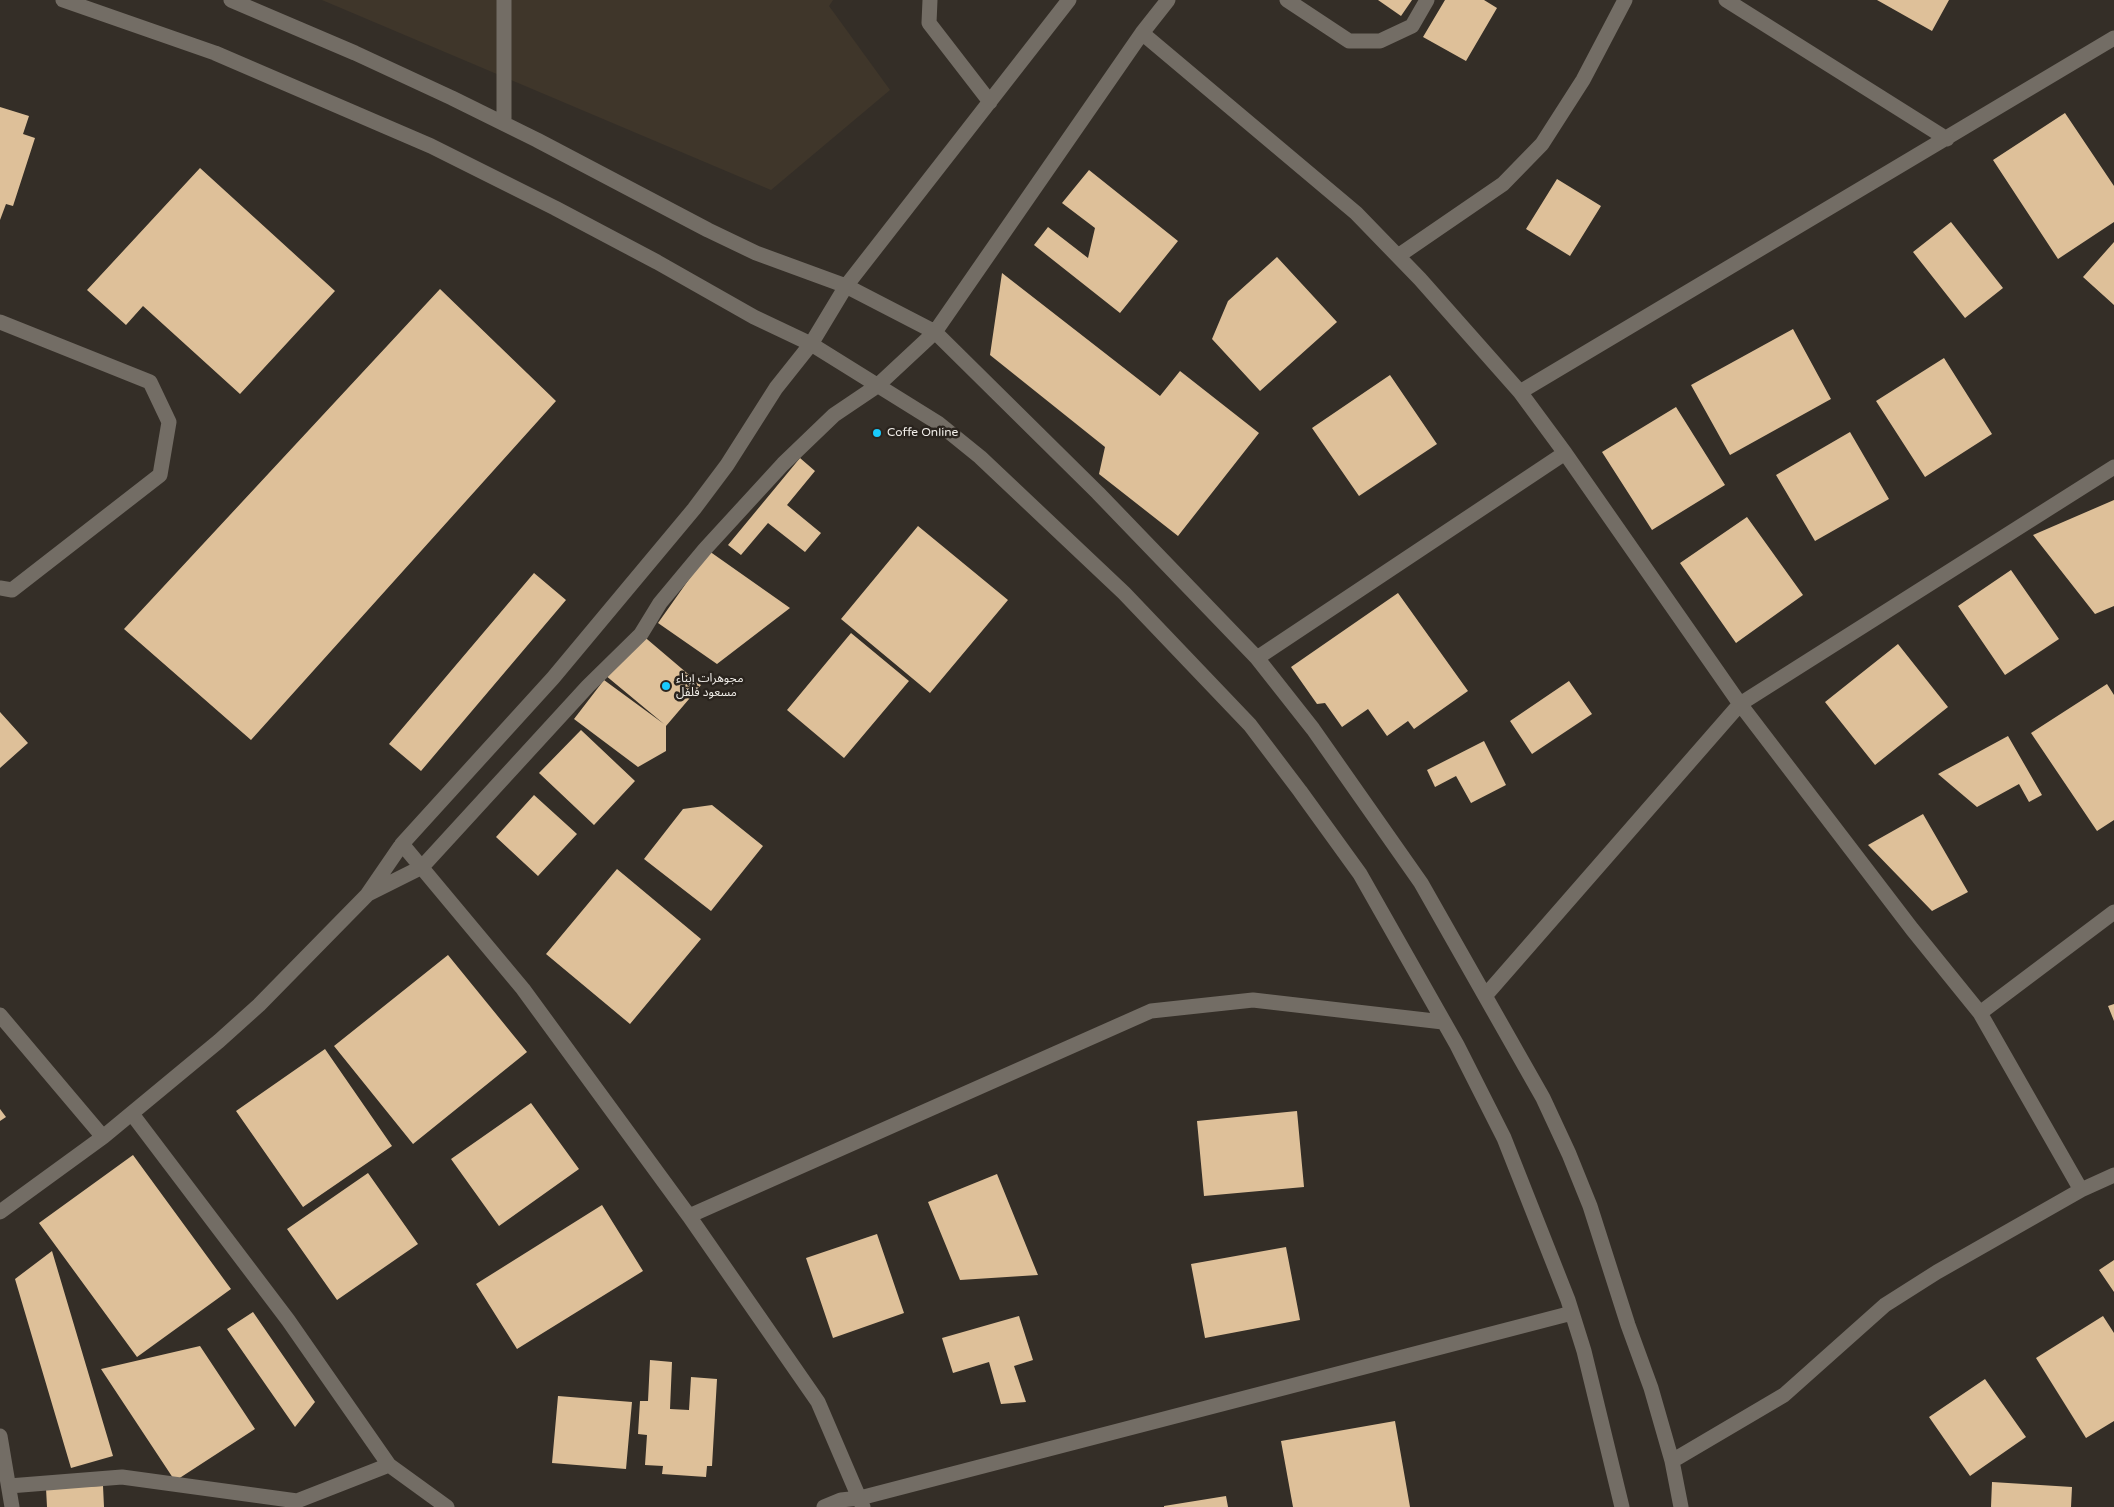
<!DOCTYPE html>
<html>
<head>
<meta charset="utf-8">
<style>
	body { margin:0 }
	canvas { display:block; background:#342e27 }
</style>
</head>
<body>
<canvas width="2114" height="1507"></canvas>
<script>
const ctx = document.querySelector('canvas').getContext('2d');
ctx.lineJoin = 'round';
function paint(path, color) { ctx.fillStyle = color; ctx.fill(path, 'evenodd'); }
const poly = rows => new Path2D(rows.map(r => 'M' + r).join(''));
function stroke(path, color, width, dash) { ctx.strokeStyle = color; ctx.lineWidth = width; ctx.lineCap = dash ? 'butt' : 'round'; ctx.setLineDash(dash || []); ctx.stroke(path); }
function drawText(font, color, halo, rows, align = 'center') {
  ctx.font = font + ' "Varela Round","Noto Sans Arabic",sans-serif'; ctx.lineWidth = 5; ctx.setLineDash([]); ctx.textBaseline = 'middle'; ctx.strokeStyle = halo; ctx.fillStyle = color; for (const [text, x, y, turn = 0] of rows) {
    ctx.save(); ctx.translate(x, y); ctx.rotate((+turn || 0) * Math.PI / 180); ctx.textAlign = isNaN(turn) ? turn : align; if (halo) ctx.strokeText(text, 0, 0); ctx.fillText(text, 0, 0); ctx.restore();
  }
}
const built = poly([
	[322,0,833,0,829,6,890,90,771,190]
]);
const building = poly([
	[1378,0,1412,0,1401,16],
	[1445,0,1484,0,1497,8,1466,61,1423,37],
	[1877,0,1949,0,1932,31],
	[0,107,29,116,23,134,35,138,13,206,6,204,0,220],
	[2065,113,2114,186,2114,222,2058,259,1993,160],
	[200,168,335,291,240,394,143,306,126,325,87,290],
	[1089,170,1178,241,1120,313,1034,245,1048,227,1088,258,1095,228,1062,203],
	[1557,179,1601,206,1570,256,1526,229],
	[1951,222,2003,288,1965,318,1913,252],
	[2114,242,2114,305,2083,277],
	[1277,257,1337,322,1260,391,1212,339,1228,301],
	[1002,273,1160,396,1180,371,1259,433,1178,536,1099,474,1105,447,990,355],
	[440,289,556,401,251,740,124,629],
	[1793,329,1831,399,1730,455,1691,385],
	[1944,358,1992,434,1925,477,1876,401],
	[1390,375,1437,444,1359,496,1312,428],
	[1676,407,1725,485,1652,530,1602,452],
	[1850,432,1889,499,1815,541,1776,475],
	[800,458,815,471,787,505,821,533,805,552,768,523,741,555,728,545],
	[2114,500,2114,606,2095,614,2033,535],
	[1747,517,1803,595,1736,643,1680,563],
	[918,526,1008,600,930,693,841,619],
	[709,551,790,608,717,664,658,623],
	[2011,570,2059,639,2005,675,1958,606],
	[534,573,566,600,421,771,389,744],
	[1398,593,1468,691,1414,729,1408,721,1387,736,1368,709,1342,727,1325,703,1317,704,1291,667],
	[851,633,909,681,844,758,787,710],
	[641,634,701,685,666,726,666,751,638,767,574,719,604,680,664,724,605,675],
	[1898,644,1948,707,1875,765,1825,702],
	[1569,681,1592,714,1532,754,1510,721],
	[2107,684,2114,695,2114,820,2097,831,2031,733],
	[0,712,28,743,0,768],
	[581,730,635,781,594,825,539,773],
	[2008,736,2042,795,2029,802,2019,784,1977,807,1938,774],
	[1484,741,1506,785,1471,803,1456,776,1435,787,1427,770],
	[534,795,577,834,538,876,496,837],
	[712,805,763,846,711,911,644,859,683,809],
	[1923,814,1968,892,1932,911,1868,845],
	[617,869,701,939,630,1024,546,954],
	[448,955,527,1052,413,1144,334,1046],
	[2114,1004,2114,1021,2108,1006],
	[325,1049,392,1146,303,1207,236,1111],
	[531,1103,579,1169,499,1226,451,1159],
	[0,1109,6,1117,0,1121],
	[1297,1111,1304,1187,1204,1196,1197,1121],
	[133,1155,231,1289,137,1357,39,1223],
	[368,1173,418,1244,337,1300,287,1229],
	[997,1174,1038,1275,960,1280,928,1202],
	[602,1205,643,1271,517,1349,476,1284],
	[877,1234,904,1313,833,1338,806,1258],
	[1286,1247,1300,1320,1205,1338,1191,1264],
	[52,1251,113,1456,71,1468,15,1279],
	[2114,1260,2114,1292,2099,1270],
	[253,1312,315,1402,295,1427,227,1329],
	[1019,1316,1033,1360,1014,1366,1026,1402,1001,1404,989,1362,953,1373,942,1338],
	[2103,1316,2114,1333,2114,1421,2086,1438,2036,1358],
	[200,1346,255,1429,175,1481,101,1369],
	[650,1360,672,1362,670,1409,689,1410,691,1377,717,1379,712,1466,707,1466,706,1477,662,1474,663,1466,645,1465,647,1435,638,1434,640,1401,648,1401],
	[1985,1379,2026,1437,1970,1476,1929,1417],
	[558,1396,632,1402,626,1469,552,1463],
	[1395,1421,1410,1507,1293,1507,1281,1441],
	[1992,1482,2072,1487,2071,1507,1991,1507],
	[103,1486,104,1507,47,1507,46,1488],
	[1226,1496,1228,1507,1164,1507,1164,1506]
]);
const minor = poly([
	[63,0,215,53,431,146,555,208,657,262,754,317,811,344,938,423,980,457,1124,593,1250,725,1300,791,1360,874,1457,1045,1504,1138,1568,1300,1584,1351,1622,1507],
	[231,0,355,53,452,98,537,140,708,230,756,253,846,286,935,332,1098,493,1257,658,1313,729,1421,883,1543,1098,1569,1154,1590,1206,1628,1325,1651,1388,1672,1461,1681,1507],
	[504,0,504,123],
	[930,0,929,23,990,102],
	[1287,0,1349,41,1380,41,1412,26,1427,0],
	[1726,0,1947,139],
	[1142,33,1356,213,1420,279,1520,392,1565,453,1740,704,1912,929,1980,1013,2081,1190],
	[1398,256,1503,184,1542,144,1583,80,1625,0],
	[0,322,150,382,169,422,160,475,12,590,0,588],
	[1520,392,2114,38],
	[1257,658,1565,453],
	[402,844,523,989,689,1216,818,1402,863,1507],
	[368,894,422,867,588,686,641,634,660,603,705,549,783,464,834,415,877,386,935,332,1142,33,1168,0],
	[1485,996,1740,704,2114,467],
	[1980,1013,2114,912],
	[0,1015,103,1137],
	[132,1114,288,1320,389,1465,447,1507],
	[0,1212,103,1137,219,1041,259,1005,367,895,402,844,553,678,694,509,727,465,776,388,811,344,846,286,1069,0],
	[689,1216,1151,1011,1253,1000,1443,1022],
	[0,1436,12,1507],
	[1672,1461,1784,1395,1885,1305,1937,1272,2081,1190,2114,1175],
	[9,1486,122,1477,297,1501],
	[292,1507,297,1501,389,1465],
	[824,1507,841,1500,860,1498,1572,1313]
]);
const markers = [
	[877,433,5,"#19cafc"],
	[666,686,5,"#19cafc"]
];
const poiNames = [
	["Coffe Online",887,433],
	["مجوهرات إبناء",676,679],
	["مسعود فلفل",676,693]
];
paint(built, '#3f362a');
paint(building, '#dec099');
stroke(minor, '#736d65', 15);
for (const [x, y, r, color] of markers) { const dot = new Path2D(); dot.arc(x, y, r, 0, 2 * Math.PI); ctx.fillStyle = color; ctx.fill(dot); stroke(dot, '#2a241e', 2); }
drawText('12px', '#f1eee9', '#2a241e', poiNames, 'left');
</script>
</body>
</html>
